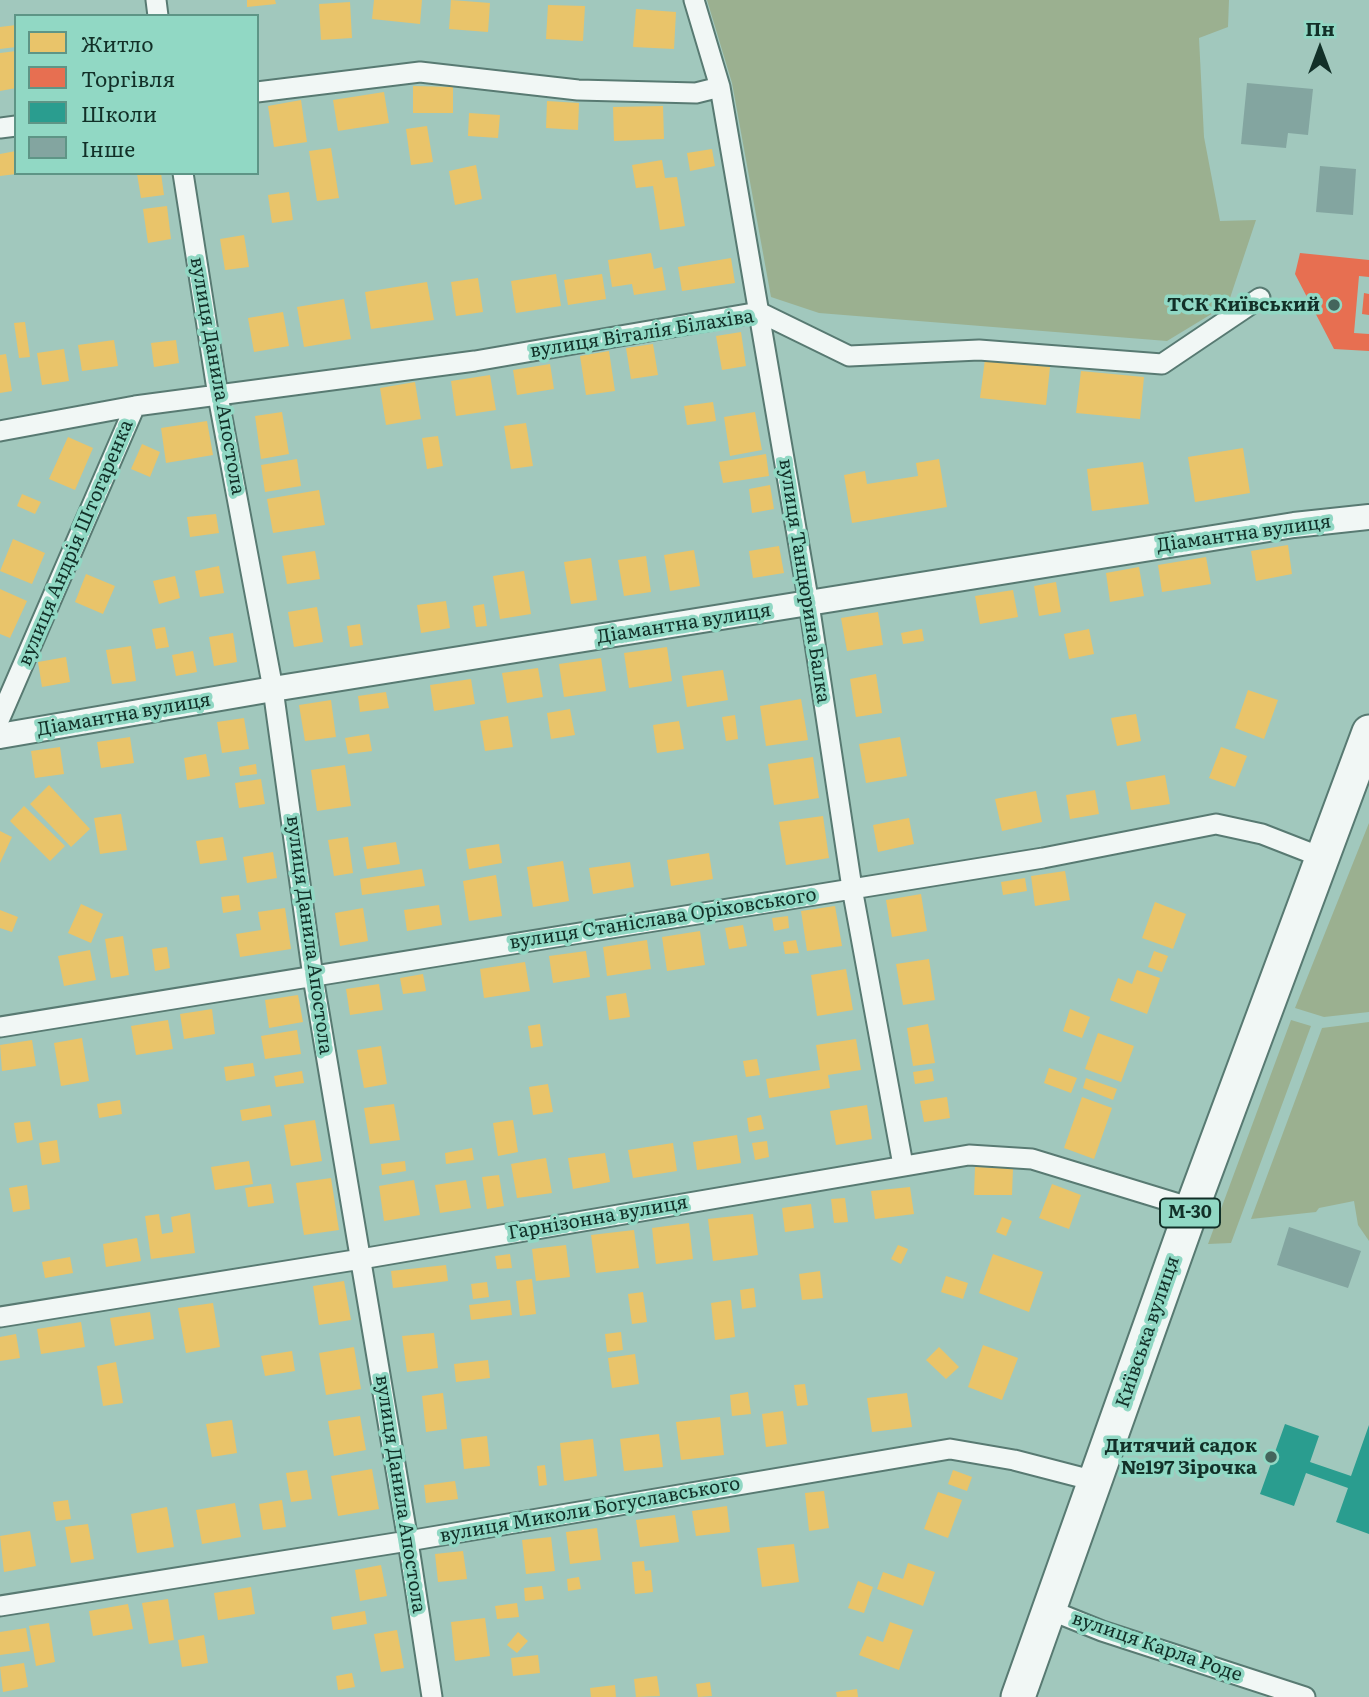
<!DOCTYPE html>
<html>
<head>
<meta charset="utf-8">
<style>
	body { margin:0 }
	#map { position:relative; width:1369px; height:1697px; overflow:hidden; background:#a1c8bd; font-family:Literata,serif }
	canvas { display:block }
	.legend { position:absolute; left:14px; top:14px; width:245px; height:161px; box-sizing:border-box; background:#91d8c4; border:2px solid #5e9586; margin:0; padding:9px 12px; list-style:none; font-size:21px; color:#123028 }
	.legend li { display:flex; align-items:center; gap:14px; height:35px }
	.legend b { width:35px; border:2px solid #5e9586 }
	.north { position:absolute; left:1285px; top:14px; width:70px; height:70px; -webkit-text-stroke:5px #91d8c4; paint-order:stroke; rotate:0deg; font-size:19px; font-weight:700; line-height:28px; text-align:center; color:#123028 }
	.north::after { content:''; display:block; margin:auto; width:24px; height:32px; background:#123028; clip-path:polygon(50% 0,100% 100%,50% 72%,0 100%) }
</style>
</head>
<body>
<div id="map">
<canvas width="1369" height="1697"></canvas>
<ul class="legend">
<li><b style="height:19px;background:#e9c46a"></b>Житло</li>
<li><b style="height:19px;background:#e76f51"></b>Торгівля</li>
<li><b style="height:19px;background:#2a9d8f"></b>Школи</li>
<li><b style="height:19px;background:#83a5a0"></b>Інше</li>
</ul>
<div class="north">Пн</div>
</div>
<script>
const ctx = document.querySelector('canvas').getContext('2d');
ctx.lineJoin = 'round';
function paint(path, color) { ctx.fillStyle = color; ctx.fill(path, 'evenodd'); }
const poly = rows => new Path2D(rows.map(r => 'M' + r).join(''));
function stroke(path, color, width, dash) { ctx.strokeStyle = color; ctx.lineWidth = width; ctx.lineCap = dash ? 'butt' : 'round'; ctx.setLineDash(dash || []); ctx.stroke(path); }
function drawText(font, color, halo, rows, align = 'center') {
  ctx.font = font + ' Literata,serif'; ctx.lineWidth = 7; ctx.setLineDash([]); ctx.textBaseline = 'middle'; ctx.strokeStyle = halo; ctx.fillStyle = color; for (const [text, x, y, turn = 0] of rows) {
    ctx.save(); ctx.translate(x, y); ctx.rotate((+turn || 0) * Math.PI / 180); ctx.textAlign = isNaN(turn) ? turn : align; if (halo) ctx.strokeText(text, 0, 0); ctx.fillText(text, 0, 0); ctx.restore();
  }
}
const green = poly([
	[707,0,1229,0,1228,27,1199,38,1204,137,1220,221,1256,220,1228,304,1167,341,819,313,771,297,732,83],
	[1369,823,1369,1012,1324,1017,1295,1008],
	[1291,1020,1311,1026,1231,1243,1208,1244],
	[1369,1022,1369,1241,1358,1225,1354,1201,1319,1208,1316,1212,1251,1219,1322,1028]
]);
const homes = poly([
	[247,0,275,0,276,4,247,7],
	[374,0,422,0,420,24,372,19],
	[451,0,490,3,488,32,449,29],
	[350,2,352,38,321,40,319,4],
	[548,5,585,6,583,41,546,39],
	[636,9,676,12,674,49,633,47],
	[16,25,16,47,0,49,0,27],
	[16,51,16,88,0,91,0,53],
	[413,86,453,87,453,113,413,113],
	[384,92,389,123,338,131,333,100],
	[301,100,307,142,274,147,268,106],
	[547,101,579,103,578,130,546,128],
	[663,106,664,139,614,141,613,107],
	[469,113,500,115,498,138,468,136],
	[427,126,433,162,411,165,406,129],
	[331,148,339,198,317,201,309,151],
	[712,149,715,166,690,171,687,153],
	[16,151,16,174,0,176,0,154],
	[662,160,665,178,677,177,685,226,660,230,653,186,636,188,632,165],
	[476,165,482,199,455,205,449,171],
	[161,173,164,195,141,198,137,174],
	[289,192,293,220,272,223,268,195],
	[167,206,171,239,148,243,143,209],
	[244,235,249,267,225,270,220,239],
	[651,253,654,269,662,267,666,290,634,295,632,284,612,287,608,260],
	[731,258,735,283,682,291,678,267],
	[556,274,561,306,516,313,511,281],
	[602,274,606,299,568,305,564,280],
	[478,278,483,312,456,316,451,282],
	[427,282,434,320,371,329,365,292],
	[344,299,351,339,304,347,297,307],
	[283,312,289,346,254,352,248,318],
	[25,322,30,357,19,358,14,323],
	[741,332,746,366,722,370,716,336],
	[114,340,118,366,82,371,78,345],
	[176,340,179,363,154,367,151,343],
	[653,344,658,375,631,379,626,348],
	[64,349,69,381,42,385,37,353],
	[609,351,615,391,586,395,580,356],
	[6,354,12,391,0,393,0,355],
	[985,359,1050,367,1046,405,980,398],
	[550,364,554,389,517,395,513,370],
	[1081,371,1144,377,1140,419,1076,413],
	[490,375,496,410,456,416,451,381],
	[415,382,421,419,386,425,380,388],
	[713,402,716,421,687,425,684,406],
	[282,412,289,454,261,459,255,416],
	[755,412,762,450,730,456,724,417],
	[207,421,213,455,166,463,161,428],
	[526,423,533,466,511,469,504,426],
	[438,436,443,466,427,469,422,438],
	[68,437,93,448,75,490,49,479],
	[142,444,160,452,150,477,131,469],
	[1243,448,1250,493,1195,502,1188,457],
	[766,454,769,476,723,483,719,462],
	[297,459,301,486,265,492,261,465],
	[939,459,947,507,852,523,844,475,865,471,867,484,918,476,916,463],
	[1143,462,1149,504,1092,511,1087,469],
	[770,485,774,509,752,513,749,489],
	[319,490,325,525,273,533,267,499],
	[22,494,41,502,35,514,17,506],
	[216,514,219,533,190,537,187,517],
	[13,539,45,553,32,584,0,571],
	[1288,545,1292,574,1256,581,1251,551],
	[779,546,784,573,753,578,749,551],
	[694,550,700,586,670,591,664,555],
	[315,551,320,579,287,584,282,556],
	[646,556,651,592,624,596,618,560],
	[1206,557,1211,584,1162,592,1158,565],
	[591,558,597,600,571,604,564,562],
	[219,566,224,593,200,597,195,571],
	[1139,567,1144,596,1110,602,1106,573],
	[524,571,531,614,500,619,493,576],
	[86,574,115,586,103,614,75,602],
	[175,576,180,598,159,604,153,581],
	[1056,582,1061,612,1039,616,1034,586],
	[0,589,27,601,10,638,0,634],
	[1013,590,1018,617,980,624,975,596],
	[446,601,450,628,421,633,417,605],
	[484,604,487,626,476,627,473,606],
	[317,607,323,642,294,647,288,612],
	[878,612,883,645,847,651,841,618],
	[360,624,363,645,350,647,347,626],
	[165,627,169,647,156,649,152,629],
	[922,629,924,641,903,644,901,633],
	[1089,629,1094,654,1069,659,1064,634],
	[233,633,237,662,214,666,209,637],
	[131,646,136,681,112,684,106,650],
	[667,647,672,681,629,688,624,653],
	[193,651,197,672,176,676,172,655],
	[66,657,70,682,42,687,38,662],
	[601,658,606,691,564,697,559,664],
	[538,668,543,697,507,703,502,673],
	[723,670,728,700,687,707,682,676],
	[876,674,882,713,856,717,850,679],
	[471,679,475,704,434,711,430,685],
	[1248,690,1278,700,1264,739,1235,728],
	[386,692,389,708,360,712,358,696],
	[801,699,808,740,766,746,760,706],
	[331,700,336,737,305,741,299,705],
	[570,709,575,735,551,739,547,713],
	[1136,714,1141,741,1117,746,1111,718],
	[735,715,738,739,726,741,722,717],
	[508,716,513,747,485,751,480,721],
	[244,718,249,749,222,753,217,722],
	[679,721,684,749,657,753,653,725],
	[369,734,372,751,348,754,345,738],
	[130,737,134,763,101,768,97,742],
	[900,737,907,776,866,783,859,744],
	[60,747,64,774,35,778,31,751],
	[1221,747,1247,756,1235,787,1209,778],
	[206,754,210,776,187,780,184,758],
	[813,757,819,798,774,805,768,764],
	[256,764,257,774,240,776,239,767],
	[345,765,351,806,317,811,311,770],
	[1165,775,1170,804,1131,810,1126,782],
	[261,779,265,804,239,808,235,783],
	[49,785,90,829,71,847,30,804],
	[1095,790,1099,814,1070,819,1066,795],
	[1036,791,1042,822,1002,831,995,799],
	[24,806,65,846,50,861,10,821],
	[121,814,127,850,100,854,94,818],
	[823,816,829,858,786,865,779,822],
	[909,818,914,844,878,852,873,825],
	[0,831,12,837,0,863],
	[223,837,227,860,200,864,196,841],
	[348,837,353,873,334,876,328,840],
	[396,842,400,864,367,869,363,847],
	[499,844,502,863,469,869,466,849],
	[273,852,277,878,247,883,243,857],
	[709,853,713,879,671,886,667,860],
	[563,861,569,901,533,907,527,867],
	[630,862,634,887,593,894,589,868],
	[422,869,425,886,362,895,360,879],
	[1065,871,1070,900,1035,906,1031,876],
	[496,875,502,916,469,921,463,881],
	[1025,878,1027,891,1003,895,1001,882],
	[921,894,927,931,892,937,886,900],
	[239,895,241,910,223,913,221,897],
	[1155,902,1186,914,1173,949,1142,938],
	[81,904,103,914,91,943,68,933],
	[439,905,442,925,407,931,404,910],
	[835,906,842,946,807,951,801,911],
	[285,908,291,949,240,957,236,934,261,930,258,912],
	[363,908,368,941,340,946,335,913],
	[0,910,18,917,12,932,0,928],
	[788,916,789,928,774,931,772,918],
	[743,925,747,946,729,949,725,928],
	[700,931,705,965,667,971,662,937],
	[123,936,129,975,111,978,105,939],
	[647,940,651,969,607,976,603,947],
	[796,940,799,953,785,954,783,942],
	[167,947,170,968,155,971,152,949],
	[90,950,96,980,64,986,58,956],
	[586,951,590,977,553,983,549,956],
	[1154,951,1168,956,1162,972,1148,967],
	[929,959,935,1000,903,1005,896,964],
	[525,962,530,991,484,998,480,969],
	[846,969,853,1010,817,1016,811,975],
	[1137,970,1160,978,1147,1014,1110,1000,1118,978,1132,984],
	[423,974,426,991,403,994,400,978],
	[379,984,383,1010,350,1015,346,989],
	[626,993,630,1017,609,1020,606,996],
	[298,995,303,1022,269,1028,265,1000],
	[212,1009,215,1034,184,1039,180,1014],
	[1070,1009,1090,1017,1082,1038,1063,1031],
	[168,1020,173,1049,136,1055,131,1026],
	[540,1024,543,1046,531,1048,528,1026],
	[928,1024,935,1063,913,1066,907,1028],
	[297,1030,301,1054,265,1059,261,1036],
	[1098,1033,1134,1046,1121,1082,1085,1069],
	[82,1038,89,1081,61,1086,54,1043],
	[856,1039,861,1070,828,1075,830,1088,769,1098,766,1079,820,1070,816,1045],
	[32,1040,36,1066,2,1071,0,1045],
	[381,1046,387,1084,364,1088,357,1050],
	[757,1059,760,1075,746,1077,743,1061],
	[253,1063,255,1076,226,1081,224,1067],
	[1049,1068,1077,1078,1071,1093,1044,1083],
	[932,1069,934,1081,915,1084,913,1072],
	[302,1071,304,1083,276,1087,274,1076],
	[1086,1078,1117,1089,1113,1100,1083,1088],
	[548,1084,553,1112,533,1115,529,1087],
	[947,1097,950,1118,924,1122,920,1101],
	[1082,1097,1112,1108,1094,1159,1064,1148],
	[120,1100,122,1114,99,1118,97,1104],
	[394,1104,400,1140,370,1144,364,1108],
	[270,1105,272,1116,242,1121,240,1110],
	[867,1105,872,1139,836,1145,830,1111],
	[761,1115,764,1129,749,1132,747,1118],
	[315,1120,322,1161,291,1166,284,1125],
	[513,1120,518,1152,498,1156,493,1123],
	[30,1121,33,1140,17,1143,14,1123],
	[737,1135,741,1163,697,1170,693,1142],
	[57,1140,60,1162,42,1165,39,1143],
	[767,1141,769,1157,755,1160,752,1143],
	[673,1143,677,1171,633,1178,628,1150],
	[472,1148,474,1160,446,1164,445,1153],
	[605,1153,610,1182,573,1189,568,1158],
	[546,1158,552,1193,517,1198,511,1164],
	[249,1161,253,1184,215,1190,211,1167],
	[405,1161,406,1171,382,1175,381,1164],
	[975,1167,1013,1168,1012,1195,974,1195],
	[499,1175,504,1206,487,1209,482,1177],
	[331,1178,339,1230,304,1235,296,1183],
	[414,1180,420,1215,384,1221,379,1186],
	[466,1180,471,1208,440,1213,435,1185],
	[271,1184,274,1203,248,1207,245,1188],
	[1052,1184,1081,1195,1069,1229,1039,1218],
	[27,1185,30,1209,13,1212,9,1188],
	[910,1187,914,1214,875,1219,871,1191],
	[845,1198,848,1222,834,1223,831,1199],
	[811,1204,814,1228,785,1232,782,1208],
	[190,1213,195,1253,151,1259,145,1216,159,1214,162,1234,173,1232,171,1217],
	[753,1214,758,1255,713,1261,708,1219],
	[1002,1217,1012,1221,1006,1236,996,1232],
	[689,1223,693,1259,656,1264,652,1228],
	[634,1230,639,1268,596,1273,591,1235],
	[137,1238,141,1261,106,1267,103,1244],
	[566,1245,570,1277,536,1281,532,1249],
	[898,1245,908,1249,901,1264,891,1259],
	[510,1254,512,1268,497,1269,495,1256],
	[993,1254,1043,1272,1029,1312,979,1293],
	[70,1257,73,1273,45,1278,42,1262],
	[446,1265,448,1281,393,1288,391,1271],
	[820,1271,823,1298,802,1300,799,1274],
	[946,1276,968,1283,963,1299,941,1292],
	[532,1279,536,1314,520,1316,516,1281],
	[344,1281,351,1320,319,1325,313,1286],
	[487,1282,489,1297,473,1299,471,1284],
	[754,1288,756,1307,742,1309,740,1290],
	[643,1292,647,1322,632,1324,628,1294],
	[510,1300,512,1315,471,1320,469,1305],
	[731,1300,735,1337,715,1340,711,1303],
	[213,1303,220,1347,186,1353,178,1308],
	[150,1312,154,1339,115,1346,110,1318],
	[81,1322,85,1347,41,1354,37,1329],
	[621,1332,623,1350,607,1352,605,1334],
	[434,1333,438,1368,407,1372,402,1336],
	[16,1334,20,1358,0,1361,0,1337],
	[983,1345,1018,1358,1002,1400,968,1387],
	[354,1347,361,1389,326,1395,319,1353],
	[939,1347,959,1367,946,1379,926,1360],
	[292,1351,295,1371,265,1376,261,1356],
	[635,1354,639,1384,612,1388,608,1358],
	[488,1360,490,1378,456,1382,454,1364],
	[116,1362,123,1403,103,1406,97,1366],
	[805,1384,808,1405,797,1406,794,1385],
	[748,1392,751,1414,732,1416,730,1395],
	[443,1393,447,1429,426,1432,422,1396],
	[907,1393,912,1427,872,1432,867,1398],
	[783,1411,787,1444,766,1447,762,1414],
	[360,1416,366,1450,334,1456,328,1421],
	[720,1417,724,1455,681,1460,676,1422],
	[232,1420,237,1453,212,1457,206,1424],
	[659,1434,663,1467,624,1471,620,1439],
	[487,1436,490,1466,464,1469,461,1439],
	[593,1439,597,1476,564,1481,560,1443],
	[545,1465,547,1485,539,1486,537,1466],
	[372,1469,379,1509,338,1516,331,1476],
	[307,1470,312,1499,291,1502,286,1473],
	[953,1470,972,1477,967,1491,948,1484],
	[455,1481,458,1499,426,1503,424,1485],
	[824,1491,829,1528,809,1531,805,1493],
	[938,1492,962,1500,948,1538,924,1529],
	[68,1500,71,1519,56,1521,53,1502],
	[282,1500,286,1527,263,1530,259,1504],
	[235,1503,241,1537,202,1544,196,1510],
	[727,1506,730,1532,696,1536,692,1511],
	[167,1507,174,1547,137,1553,131,1514],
	[675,1515,679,1542,640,1547,636,1520],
	[88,1524,94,1559,71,1563,65,1527],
	[597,1528,601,1560,570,1564,566,1532],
	[30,1531,36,1566,4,1572,0,1536],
	[551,1537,555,1571,526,1574,522,1540],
	[794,1544,799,1582,762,1587,757,1548],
	[463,1551,467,1579,438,1582,435,1554],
	[644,1561,645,1571,651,1570,653,1592,635,1594,632,1562],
	[908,1563,935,1572,923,1606,877,1589,883,1572,903,1579],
	[381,1565,387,1596,360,1601,355,1570],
	[579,1577,581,1589,568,1591,567,1579],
	[858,1581,873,1587,864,1613,848,1608],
	[542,1586,544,1599,525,1601,524,1588],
	[251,1587,255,1614,218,1620,214,1593],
	[168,1599,174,1640,149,1644,142,1603],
	[517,1603,519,1617,497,1619,495,1606],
	[128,1604,133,1629,93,1636,89,1611],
	[365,1611,367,1624,333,1630,331,1617],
	[485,1618,490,1656,455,1661,451,1622],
	[890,1622,913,1630,899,1670,859,1655,867,1636,883,1642],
	[49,1623,55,1662,36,1666,29,1626],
	[26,1628,30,1651,0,1655,0,1632],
	[397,1630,404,1668,381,1672,374,1634],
	[518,1632,528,1641,517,1653,507,1645],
	[204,1635,208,1663,182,1667,178,1640],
	[538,1655,540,1673,513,1676,511,1658],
	[24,1663,28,1687,3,1692,0,1667],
	[352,1673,355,1687,338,1690,336,1676],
	[657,1676,660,1696,636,1697,634,1679],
	[710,1682,712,1696,698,1697,696,1684],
	[615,1685,616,1697,591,1697,590,1688],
	[857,1689,858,1697,837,1697,836,1692]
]);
const shops = poly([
	[1300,253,1369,260,1369,277,1359,276,1354,333,1369,334,1369,351,1334,349,1295,274],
	[1364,293,1369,294,1369,315,1362,314]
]);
const schools = poly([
	[1285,1424,1319,1436,1310,1462,1351,1476,1369,1425,1369,1534,1336,1522,1348,1488,1306,1473,1294,1506,1260,1494]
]);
const building = poly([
	[1247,83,1313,89,1308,135,1288,133,1286,148,1241,144],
	[1320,166,1356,169,1353,215,1316,212],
	[1289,1227,1361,1251,1348,1288,1277,1265]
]);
const minor = poly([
	[156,0,158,16],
	[694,0,720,87,809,604,852,888,903,1165],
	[257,92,420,72,578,90,696,93,720,87],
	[0,128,16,126],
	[183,173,218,396,273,689,313,977,408,1541,432,1697],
	[0,431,135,406,475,361,759,312,849,356,979,350,1162,364,1260,298],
	[0,718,135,406],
	[0,1027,1043,858,1216,824,1262,834,1321,857],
	[0,1317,361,1259,969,1155,1032,1159,1192,1208],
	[0,1606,408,1541,950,1449,1014,1460,1095,1481],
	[1050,1610,1102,1631,1305,1697]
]);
const tertiary = poly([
	[0,736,273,689,1294,525,1369,517]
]);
const trunk = poly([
	[1018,1697,1192,1208,1369,732]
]);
const markers = [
	[1334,305,7,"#44655c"],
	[1271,1457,7,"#44655c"]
];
const shields = [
	[1190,1213,60]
];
const shieldNames = [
	["М-30",1190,1213]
];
const poiNames = [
	["ТСК Київський",1320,305],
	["Дитячий садок",1257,1446],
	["№197 Зірочка",1257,1468]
];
const streetNames = [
	["вулиця Віталія Білахіва",642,334,-9],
	["вулиця Данила Апостола",217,376,80],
	["Діамантна вулиця",1244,534,-8],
	["вулиця Андрія Штогаренка",76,543,-67],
	["вулиця Танцюрина Балка",804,581,81],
	["Діамантна вулиця",684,624,-9],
	["Діамантна вулиця",124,715,-10],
	["вулиця Станіслава Оріховського",663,919,-9],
	["вулиця Данила Апостола",309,935,82],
	["Гарнізонна вулиця",598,1218,-10],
	["Київська вулиця",1148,1332,-71],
	["вулиця Данила Апостола",400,1494,81],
	["вулиця Миколи Богуславського",590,1510,-10],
	["вулиця Карла Роде",1157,1647,19]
];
paint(green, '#9bb090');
paint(homes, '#e9c46a');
paint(shops, '#e76f51');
paint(schools, '#2a9d8f');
paint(building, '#83a5a0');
stroke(minor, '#587a72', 23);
stroke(tertiary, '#587a72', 28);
stroke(trunk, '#587a72', 37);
stroke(minor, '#f1f7f5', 19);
stroke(tertiary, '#f1f7f5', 24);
stroke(trunk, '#f1f7f5', 33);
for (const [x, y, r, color] of markers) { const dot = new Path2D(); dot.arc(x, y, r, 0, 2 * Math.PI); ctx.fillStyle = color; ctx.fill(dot); stroke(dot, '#91d8c4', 2.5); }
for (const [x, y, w] of shields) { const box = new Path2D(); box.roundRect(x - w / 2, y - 14.5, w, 29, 5); ctx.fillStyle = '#91d8c4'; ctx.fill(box); stroke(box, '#123028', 2); }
drawText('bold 18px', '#123028', null, shieldNames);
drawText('bold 19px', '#123028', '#91d8c4', poiNames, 'right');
drawText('19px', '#123028', '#91d8c4', streetNames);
</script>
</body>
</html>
